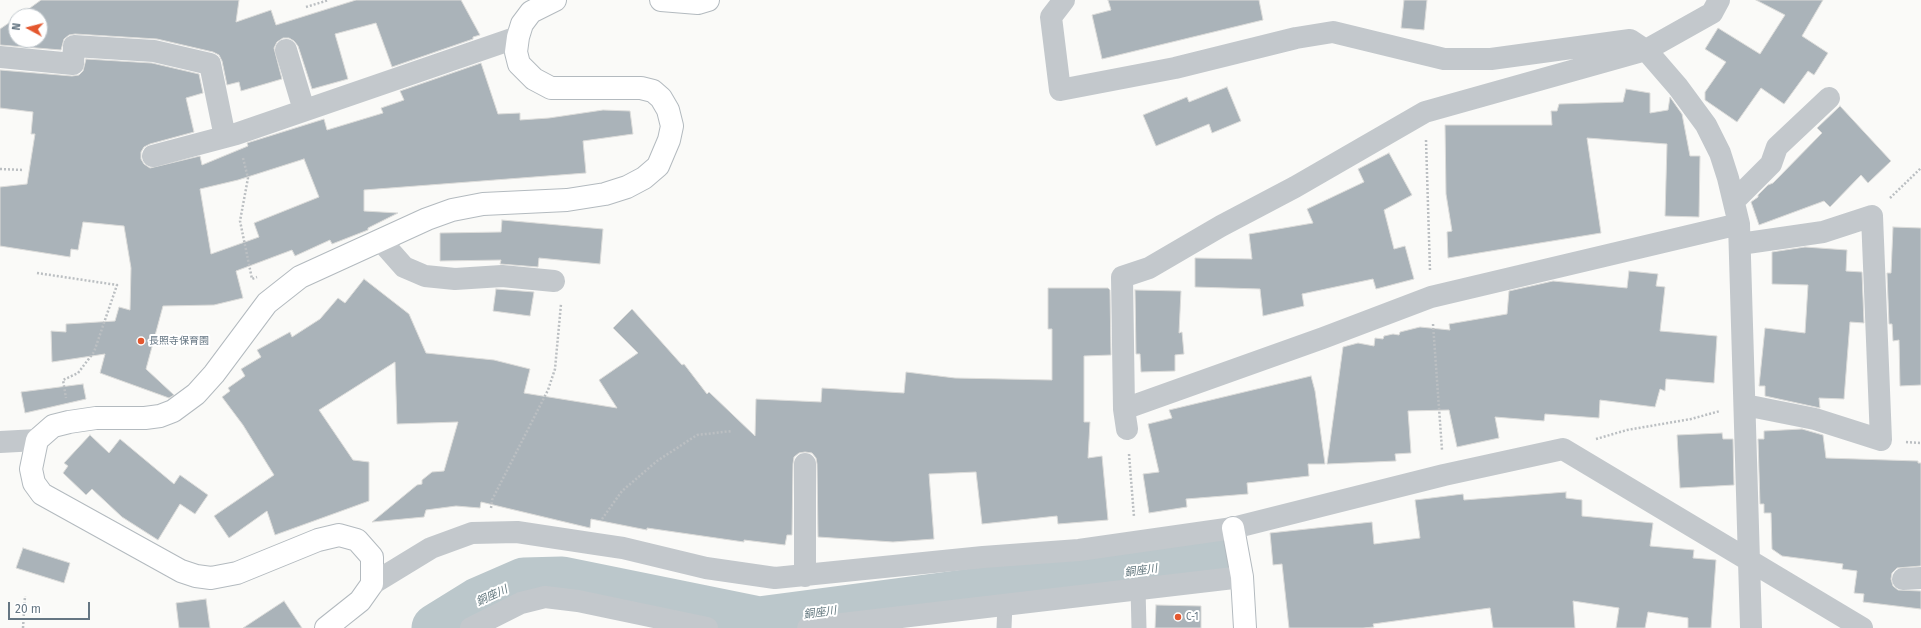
<!DOCTYPE html>
<html>
<head>
<meta charset="utf-8">
<style>
	body { margin:0 }
	#map { position:relative; width:1921px; height:628px; overflow:hidden; background:#fafaf8; font-family:"Fira Sans",sans-serif }
	canvas { display:block }
	.north { position:absolute; left:8px; top:8px; width:40px; height:40px; box-sizing:border-box; background:#fff; border:1px solid #c1c8cd; border-radius:50%; rotate:277deg; font-size:11px; font-weight:700; line-height:16px; text-align:center; color:#657683 }
	.north::after { content:''; display:block; margin:auto; width:14px; height:18px; background:#e4572e; clip-path:polygon(50% 0,100% 100%,50% 72%,0 100%) }
	.scale { position:absolute; left:8px; top:602px; width:82px; height:18px; box-sizing:border-box; border:2px solid #657683; border-top:0; padding-left:5px; font-size:12px; line-height:14px; white-space:nowrap; color:#657683; -webkit-text-stroke:3px #fff; paint-order:stroke }
</style>
</head>
<body>
<div id="map">
<canvas width="1921" height="628"></canvas>
<div class="north">N</div>
<div class="scale">20 m</div>
</div>
<script>
const ctx = document.querySelector('canvas').getContext('2d');
ctx.lineJoin = 'round';
const poly = rows => new Path2D(rows.map(r => 'M' + r).join(''));
function stroke(path, color, width, dash) { ctx.strokeStyle = color; ctx.lineWidth = width; ctx.lineCap = dash ? 'butt' : 'round'; ctx.setLineDash(dash || []); ctx.stroke(path); }
function paint(path, color) { ctx.fillStyle = color; ctx.fill(path, 'evenodd'); }
function drawText(font, color, halo, rows, align = 'center') {
  ctx.font = font + ' "Fira Sans","Noto Sans JP",sans-serif'; ctx.lineWidth = 4; ctx.setLineDash([]); ctx.textBaseline = 'middle'; ctx.strokeStyle = halo; ctx.fillStyle = color; for (const [text, x, y, turn = 0] of rows) {
    ctx.save(); ctx.translate(x, y); ctx.rotate((+turn || 0) * Math.PI / 180); ctx.textAlign = isNaN(turn) ? turn : align; if (halo) ctx.strokeText(text, 0, 0); ctx.fillText(text, 0, 0); ctx.restore();
  }
}
const river = poly([
	[436,628,478,602,524,582,562,581,759,621,1216,561]
]);
const building = poly([
	[41,0,239,0,236,22,271,10,276,25,356,0,461,0,480,35,473,37,473,39,392,67,376,23,335,34,348,79,312,89,298,46,294,41,289,38,283,38,277,42,274,48,282,79,241,91,239,82,227,85,222,61,219,55,213,52,157,39,75,34,69,35,64,39,61,50,0,45,0,29,16,18,16,40,40,40,40,16,19,16,41,0],
	[1108,0,1259,0,1263,20,1102,59,1092,15,1111,10,1108,0],
	[1404,0,1427,0,1424,30,1401,28,1404,0],
	[1756,0,1823,0,1802,36,1828,53,1814,75,1808,71,1784,104,1761,88,1737,122,1705,100,1705,92,1726,62,1705,49,1718,28,1760,54,1785,15,1756,0],
	[86,59,152,63,199,74,203,93,186,98,194,132,150,144,144,147,141,152,141,159,144,164,150,168,200,156,202,165,248,146,247,143,324,119,327,130,383,113,381,108,404,100,400,91,481,63,498,114,520,113,520,120,549,118,603,110,630,111,633,134,583,141,586,173,364,190,364,211,398,213,368,228,368,230,332,244,330,240,295,256,292,250,236,271,243,298,214,305,163,306,146,369,174,395,169,398,100,373,105,354,52,362,51,331,66,332,66,324,115,321,119,307,130,310,131,268,124,226,83,222,78,250,71,249,70,257,0,246,0,187,27,184,35,134,31,134,33,112,0,108,0,70,72,76,79,75,83,71,86,59],
	[304,159,319,197,254,223,259,237,211,254,200,189,238,180,304,159],
	[1227,87,1241,121,1212,133,1209,124,1156,146,1143,115,1187,97,1189,102,1227,87],
	[1626,89,1650,93,1650,113,1668,110,1670,97,1682,114,1690,156,1700,156,1699,217,1665,216,1667,144,1587,138,1601,233,1448,258,1447,232,1452,231,1446,194,1445,125,1552,125,1551,111,1557,111,1559,104,1623,102,1626,89],
	[1840,106,1891,161,1868,183,1861,175,1830,207,1824,201,1759,225,1751,202,1758,197,1758,195,1768,185,1773,183,1822,133,1817,128,1840,106],
	[1389,153,1412,195,1384,210,1394,249,1405,246,1414,279,1376,289,1373,279,1302,294,1304,306,1263,316,1260,289,1195,287,1195,258,1252,259,1249,234,1313,223,1307,209,1364,182,1358,169,1389,153],
	[502,220,603,229,600,264,539,258,538,267,500,264,501,260,440,261,440,233,501,232,502,220],
	[1893,227,1921,228,1921,385,1900,386,1899,340,1893,341,1892,324,1889,324,1887,273,1891,273,1893,227],
	[1805,247,1847,250,1846,271,1862,272,1864,323,1850,322,1844,399,1819,398,1820,408,1765,396,1765,386,1759,386,1765,328,1805,333,1808,285,1772,284,1772,252,1805,247],
	[1629,271,1658,274,1656,286,1665,287,1660,331,1717,336,1714,383,1666,379,1665,391,1660,389,1655,407,1600,400,1599,418,1545,414,1544,421,1495,417,1499,438,1457,447,1449,410,1408,411,1411,453,1395,454,1396,461,1327,464,1343,347,1358,343,1374,346,1375,338,1383,339,1384,336,1393,334,1399,335,1400,332,1420,327,1450,330,1449,324,1507,314,1509,291,1553,281,1627,288,1629,271],
	[364,279,409,314,426,353,494,360,530,369,524,393,617,408,599,380,638,353,613,328,632,309,682,365,684,364,707,394,709,392,755,436,756,399,821,402,822,388,904,393,906,372,955,378,1052,380,1052,329,1048,329,1048,288,1108,288,1110,290,1111,355,1084,356,1084,422,1090,422,1088,458,1102,456,1108,520,1058,524,1057,516,982,524,976,472,929,474,934,539,893,542,818,537,817,464,816,458,812,453,805,452,799,453,794,457,793,464,792,535,787,535,785,545,744,540,744,542,647,528,647,530,591,519,590,528,481,502,480,508,456,506,426,510,424,517,372,522,417,485,422,484,422,480,432,472,444,471,458,422,397,424,395,362,319,410,353,460,369,462,369,501,275,535,267,511,229,538,214,516,274,475,243,425,222,397,230,391,228,388,245,376,241,369,261,357,257,350,290,332,292,337,320,319,338,298,345,303,364,279],
	[496,289,534,292,530,316,493,311,496,289],
	[1135,290,1181,291,1179,333,1182,332,1184,354,1175,355,1175,371,1141,372,1140,354,1136,354,1135,290],
	[1311,376,1315,391,1325,464,1308,464,1309,476,1247,483,1248,494,1186,499,1187,507,1149,513,1143,474,1159,472,1148,424,1172,418,1169,410,1311,376],
	[83,384,86,399,25,413,21,392,83,384],
	[1802,429,1823,435,1826,458,1918,461,1918,463,1921,463,1921,566,1897,568,1892,573,1891,579,1893,586,1898,590,1921,591,1921,609,1863,602,1864,594,1854,593,1857,571,1842,569,1843,564,1782,556,1772,549,1771,513,1764,513,1764,504,1760,504,1758,439,1764,439,1764,431,1802,429],
	[1722,433,1723,439,1733,439,1734,485,1680,488,1677,435,1722,433],
	[90,435,109,453,120,439,174,484,180,475,208,495,195,514,180,504,158,540,122,517,92,489,86,495,63,473,68,466,64,463,90,435],
	[1566,492,1566,498,1582,500,1582,516,1653,523,1650,546,1694,550,1693,558,1716,560,1711,628,1688,628,1688,618,1648,612,1645,628,1616,628,1619,608,1573,601,1575,628,1493,628,1490,608,1373,624,1374,627,1363,628,1289,628,1282,564,1273,565,1270,533,1372,522,1374,544,1420,538,1415,500,1463,494,1464,500,1566,492],
	[23,548,70,563,64,583,16,568,23,548],
	[206,599,210,628,179,628,176,603,206,599],
	[284,601,302,628,243,628,284,601],
	[1156,605,1201,606,1201,628,1155,628,1156,605]
]);
const path = poly([
	[306,7,329,0],
	[1426,140,1430,271],
	[243,158,248,178,240,221,252,279,257,277],
	[0,169,24,170],
	[1890,198,1921,168],
	[37,273,117,285,94,352,78,373,63,380,66,398],
	[1433,324,1442,450],
	[1596,439,1627,430,1691,419,1720,411],
	[1906,442,1921,443],
	[1129,454,1134,517],
	[491,508,492,500,548,390,555,369,561,304],
	[602,519,622,491,657,461,697,435,732,431],
	[23,628,25,596]
]);
const lane = poly([
	[1138,588,1139,628],
	[1004,628,1005,604]
]);
const street = poly([
	[1064,0,1051,17,1060,90,1175,68,1296,38,1333,32,1444,59,1491,59,1630,40,1645,50],
	[1719,0,1712,13,1646,50,1678,87,1706,125,1720,153,1728,178,1739,224,1751,628],
	[286,50,304,110],
	[0,57,73,64,74,46,154,51,210,64,225,137],
	[153,156,236,134,518,37],
	[1734,201,1771,164,1777,147,1829,98],
	[381,241,404,267,425,276,455,279,502,276,554,281],
	[1740,244,1823,232,1872,216,1881,440,1815,419,1745,405],
	[1124,409,1323,338,1431,297,1739,224],
	[1127,429,1124,409,1122,277,1149,268,1221,226,1295,187,1425,112,1646,50],
	[0,442,37,440],
	[805,464,805,576],
	[1903,579,1921,578],
	[372,584,431,548,472,533,517,532,596,544,623,548,706,568,775,578,983,557,1079,550,1233,528,1444,475,1563,449,1862,628],
	[471,628,521,603,545,597,578,601,707,628],
	[808,628,1242,577]
]);
const secondary = poly([
	[661,0,698,3,708,0],
	[1233,528,1242,577,1245,628],
	[326,628,360,601,372,584,372,557,357,540,339,535,318,540,237,573,211,578,196,576,181,571,42,494,34,483,31,469,37,440,53,426,69,422,96,418,145,418,160,416,173,411,196,394,214,374,267,303,300,277,427,219,452,210,483,204,567,200,605,194,627,187,644,178,658,166,669,140,672,126,668,110,661,98,653,91,641,88,551,88,534,79,519,64,516,52,518,37,522,24,531,12,555,0]
]);
const markers = [
	[141,341,4,"#e4572e"],
	[1178,617,4,"#e4572e"]
];
const poiNames = [
	["長照寺保育園",149,341],
	["C-1",1186,617]
];
const waterNames = [
	["銅座川",1141,571,-8],
	["銅座川",492,596,-25],
	["銅座川",820,613,-8]
];
stroke(river, '#bbc7cb', 49);
paint(building, '#aab3b9');
stroke(building, '#dcdcda', 1);
stroke(secondary, '#b3babf', 24);
stroke(path, '#bbbfc2', 2.5, [2, 2]);
stroke(lane, '#c3c8cc', 15);
stroke(street, '#c3c8cc', 22);
stroke(secondary, '#fff', 22);
for (const [x, y, r, color] of markers) { const dot = new Path2D(); dot.arc(x, y, r, 0, 2 * Math.PI); ctx.fillStyle = color; ctx.fill(dot); stroke(dot, '#fff', 1.5); }
drawText('10px', '#657683', '#fff', poiNames, 'left');
drawText('italic 11px', '#60757c', '#fff', waterNames);
</script>
</body>
</html>
